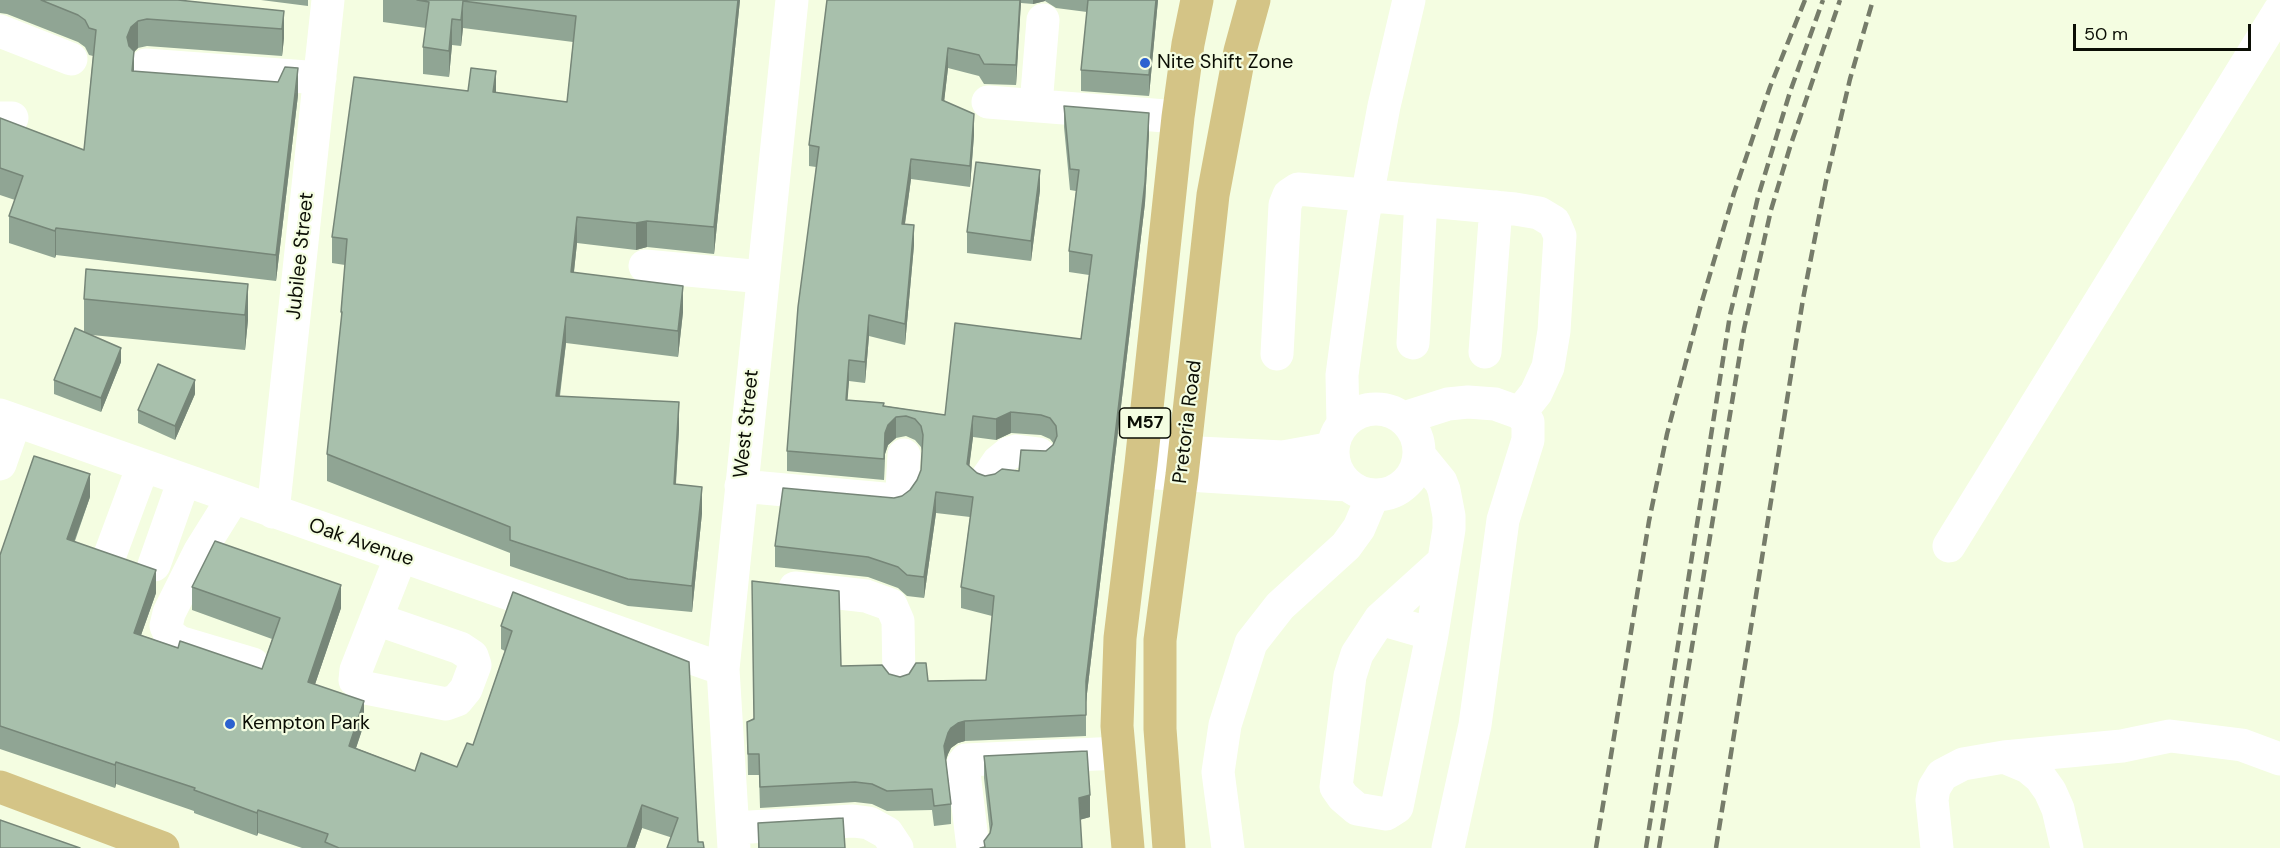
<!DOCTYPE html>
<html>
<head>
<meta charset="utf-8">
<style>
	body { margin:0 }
	#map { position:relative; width:2280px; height:848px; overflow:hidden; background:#f4fde1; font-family:"DM Sans",sans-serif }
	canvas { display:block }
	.scale { position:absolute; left:2073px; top:24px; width:178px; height:27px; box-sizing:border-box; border:3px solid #0b0e05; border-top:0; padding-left:8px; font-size:18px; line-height:21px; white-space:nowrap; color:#0b0e05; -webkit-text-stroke:4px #f4fde1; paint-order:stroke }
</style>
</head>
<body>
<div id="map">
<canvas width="2280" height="848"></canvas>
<div class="scale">50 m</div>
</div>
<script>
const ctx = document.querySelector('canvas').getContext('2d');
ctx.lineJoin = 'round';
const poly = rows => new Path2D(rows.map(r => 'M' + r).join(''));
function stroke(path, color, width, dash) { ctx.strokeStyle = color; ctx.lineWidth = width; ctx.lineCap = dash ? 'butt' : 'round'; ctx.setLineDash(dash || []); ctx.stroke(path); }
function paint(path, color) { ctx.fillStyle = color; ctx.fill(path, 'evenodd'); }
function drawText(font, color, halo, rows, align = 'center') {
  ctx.font = font + ' "DM Sans",sans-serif'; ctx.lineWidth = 4.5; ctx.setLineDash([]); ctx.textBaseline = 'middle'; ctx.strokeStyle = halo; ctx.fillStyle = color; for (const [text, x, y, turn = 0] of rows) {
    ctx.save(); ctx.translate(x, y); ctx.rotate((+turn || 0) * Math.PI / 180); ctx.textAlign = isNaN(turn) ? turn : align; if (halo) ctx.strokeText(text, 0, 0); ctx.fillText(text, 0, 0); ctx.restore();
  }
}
const minor = poly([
	[0,31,71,59],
	[146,65,320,78],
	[988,102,1178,117],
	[1036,105,1043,20],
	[0,118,12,118],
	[645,266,763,277],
	[1413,343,1421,200],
	[1485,352,1496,207],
	[1277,354,1285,205,1289,195,1298,189,1515,209,1539,213,1554,222,1560,236,1554,331,1548,367,1536,393,1520,413],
	'1333 452a43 43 0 1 1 86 0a43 43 0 1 1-86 0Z',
	[0,415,723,669],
	[1404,418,1448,404,1468,402,1495,404,1520,413,1528,422,1528,440,1503,520,1475,725,1448,848],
	[1343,424,1342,375,1363,218,1384,106,1409,0],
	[1156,451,1283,457,1333,448],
	[1419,455,1441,482,1444,490,1449,516,1449,529,1432,634,1429,650,1397,807,1386,814,1357,809,1343,797,1336,787,1350,676,1357,654,1380,619,1432,634],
	[0,464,15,421],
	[1140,472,1348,485],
	[987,478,998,462,1009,453,1016,451,1039,454],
	[741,486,895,500,902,490,904,455],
	[233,498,200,551,169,613,166,626,170,635,179,642,253,664],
	[273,512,328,0],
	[1949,546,2280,10],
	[111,552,143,466],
	[154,565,184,480],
	[795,588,866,596,891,605,898,621,899,679],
	[376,619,460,648,472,656,475,665,466,689,457,700,446,704,366,688,355,680,356,670,376,619,401,556],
	[1380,619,1444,561],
	[2004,757,2028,767,2040,777,2050,791,2058,809,2067,848],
	[733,828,853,821,869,823,887,833,897,848],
	[734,848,723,669,792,0],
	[973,848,963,764,966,760,1119,753],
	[1228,848,1218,772,1225,725,1251,643,1280,606,1346,546,1359,528,1373,495],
	[1937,848,1932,800,1934,788,1942,775,1963,764,2004,757,2122,746,2170,736,2242,745,2280,759]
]);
const major = poly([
	[0,787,163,848],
	[1128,848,1117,726,1120,638,1141,464,1178,117,1188,44,1197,0],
	[1169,848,1160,729,1160,640,1182,475,1213,195,1240,51,1254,0]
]);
const rail = poly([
	[1596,848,1649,521,1667,434,1700,308,1734,193,1770,87,1805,0],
	[1646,848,1730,315,1758,197,1790,92,1823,0],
	[1659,848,1744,329,1771,210,1790,147,1840,0],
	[1716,848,1803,299,1826,181,1850,79,1873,0]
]);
const wall = poly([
	[0,0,178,0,284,11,284,38,282,56,147,46,138,48,134,52,134,71,298,95,276,281,56,255,55,258,9,243,9,216,15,200,0,195,0,118,84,150,93,56,89,55,85,47,78,42,7,14,0,13],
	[261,0,308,0,308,6],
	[383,0,740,0,714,254,647,247,636,250,577,243,574,272,683,312,678,357,566,343,560,396,679,429,676,484,702,513,692,612,628,606,510,566,510,553,327,481,327,454,341,327,341,312,345,265,332,263,332,237,468,91,496,93,567,102,573,42,463,28,461,46,452,45,449,77,423,74,423,47,426,28,383,22],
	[827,0,1158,0,1149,96,1081,91,1081,70,1087,12,1056,8,1045,1,1033,4,1021,3,1016,85,984,84,979,76,948,68,944,101,974,135,970,187,911,179,905,224,914,245,905,345,869,336,865,383,849,381,847,400,945,415,1081,339,1089,275,1069,272,1069,251,1076,191,1070,190,1064,127,1064,106,1149,134,1145,203,1086,702,1086,736,965,741,958,743,951,748,948,754,946,760,951,804,951,824,934,826,932,810,887,811,872,804,855,802,760,808,759,775,748,775,747,722,841,666,900,677,928,681,986,680,992,616,961,608,961,587,970,517,936,513,924,598,907,596,898,588,868,577,775,567,775,546,894,498,902,496,910,490,917,480,921,470,922,451,921,447,915,440,906,436,896,438,888,445,885,454,884,480,787,471,787,451,816,167,809,166,809,145],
	[1011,433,1041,435,1050,439,1054,444,1019,471,985,476,977,473,969,466,973,437,996,440],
	[1040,190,1031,261,967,253,967,232],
	[248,284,248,320,245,350,92,335,121,362,101,412,54,394,54,380,84,332,84,299],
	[195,394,175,440,138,423,138,410],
	[90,497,75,541,156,593,141,635,178,648,262,669,272,639,192,610,192,587,341,608,315,684,364,724,356,748,415,771,457,767,473,745,505,651,501,649,501,626,513,592,704,848,642,828,635,848,302,848,258,833,257,836,194,813,194,811,116,784,115,788,0,749,0,555],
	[984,756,1090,817,984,847,990,833,984,778],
	[758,823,845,848,758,848]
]);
const shadedWall = poly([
	[738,0,740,0,714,254,714,227],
	[1020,0,1021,0,1016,85,1016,65],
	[1033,0,1045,0,1045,1,1033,4],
	[1156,0,1158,0,1149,96,1149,75],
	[463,1,463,28,461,46,461,20],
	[284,11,284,38,282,56,282,29],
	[452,19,452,45,449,77,449,51],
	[138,21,138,48,134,52,134,78,132,71,131,54,127,37,131,27],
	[948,48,948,68,942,120,942,100],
	[298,68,298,95,276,281,276,255],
	[496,71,496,98,493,92],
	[1149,113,1149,134,1145,203,1086,702,1086,736,1086,681],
	[974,114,974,135,970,187,970,166],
	[911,159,911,179,902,244,902,224],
	[1040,170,1040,190,1031,261,1031,241],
	[577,217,577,243,571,298,571,272],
	[647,221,647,247,636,250,636,223],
	[914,225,914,245,905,345,905,324],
	[56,228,56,255,55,258,55,231],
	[248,284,248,320,245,350,245,315],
	[683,286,683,312,678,357,678,331],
	[869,315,869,336,865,383,865,362],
	[566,317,566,343,556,422,556,396],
	[121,348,121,362,101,412,101,398],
	[849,360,849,381,846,421,846,400],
	[195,380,195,394,175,440,175,426],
	[679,402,679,429,674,511,674,484],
	[1011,412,1011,433,996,440,996,419],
	[973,416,973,437,967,485,967,464],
	[896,417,896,438,888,445,885,454,884,480,885,433,888,425],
	[90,474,90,497,67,561,67,539],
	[702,487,702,513,692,612,692,586],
	[936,492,936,513,924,598,924,577],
	[156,570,156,593,134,655,134,633],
	[341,585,341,608,308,705,308,682],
	[364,701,364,724,349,769,349,746],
	[965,721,965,741,958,743,951,748,948,754,944,766,944,746,948,733,951,728,958,723],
	[116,762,116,784,115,788,115,765],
	[1090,795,1090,817,1079,820,1079,798],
	[642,805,642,828,635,848,627,848],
	[258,810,258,833,257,836,257,813]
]);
const building = poly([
	[41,0,178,0,284,11,282,29,147,19,138,21,131,27,127,37,129,46,134,51,132,71,278,82,285,67,298,68,276,255,56,228,55,231,9,216,23,176,0,168,0,118,84,150,96,30,89,28,85,20,78,15,41,0],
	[417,0,738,0,714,227,647,221,636,223,577,217,571,272,683,286,678,331,566,317,556,396,679,402,674,484,702,487,692,586,628,579,510,540,510,527,327,454,342,312,341,312,347,239,332,237,354,77,468,91,471,68,496,71,493,92,567,102,576,16,463,1,461,20,452,19,449,51,423,47,429,2,417,0],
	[827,0,1020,0,1016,65,984,64,979,55,948,48,942,100,974,114,970,166,911,159,902,224,914,225,905,324,869,315,865,362,849,360,846,400,884,403,883,406,945,415,955,323,1081,339,1092,255,1069,251,1079,170,1070,169,1064,106,1149,113,1145,182,1086,681,1086,715,965,721,958,723,951,728,948,733,944,746,951,804,934,806,932,789,887,791,872,784,855,782,760,787,759,754,748,754,747,722,754,719,752,581,839,591,841,666,882,665,889,674,900,677,909,674,916,663,926,663,928,681,986,680,994,596,961,587,973,497,936,492,924,577,907,575,898,567,868,557,775,546,783,488,894,498,902,496,910,490,917,480,921,470,923,435,921,426,915,419,906,416,896,417,888,425,885,433,884,459,787,451,798,307,819,147,809,145,827,0],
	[1011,412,1041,415,1050,418,1056,426,1057,436,1053,445,1046,451,1021,450,1019,471,1002,469,995,474,985,476,977,473,967,464,973,416,996,419,1011,412],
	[1088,0,1156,0,1149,75,1081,70,1088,0],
	[976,162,1040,170,1031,241,967,232,976,162],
	[86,269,248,284,245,315,84,299,86,269],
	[75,328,121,348,101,398,54,380,75,328],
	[158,364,195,380,175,426,138,410,158,364],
	[34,456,90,474,67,539,156,570,134,633,178,648,180,641,262,669,280,618,192,587,215,541,341,585,308,682,364,701,349,746,415,771,421,753,457,767,467,743,473,745,512,631,501,626,513,592,689,662,698,842,703,842,704,848,667,848,678,818,642,805,627,848,339,848,325,842,328,834,258,810,257,813,194,790,195,788,116,762,115,765,0,726,0,555,34,456],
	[1087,751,1090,795,1079,798,1082,848,980,848,985,847,984,841,990,833,992,824,984,756,1087,751],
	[843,818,845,848,759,848,758,823,843,818],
	[0,820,80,848,0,848,0,820]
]);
const markers = [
	[1145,63,6,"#2b62d0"],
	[230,724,6,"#2b62d0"]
];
const shields = [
	[1145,423,51]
];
const shieldNames = [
	["M57",1145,423]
];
const poiNames = [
	["Nite Shift Zone",1157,63],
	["Kempton Park",242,724]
];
const streetNames = [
	["Jubilee Street",301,256,-84],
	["Pretoria Road",1188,422,-83],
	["West Street",747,424,-84],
	["Oak Avenue",361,543,19]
];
stroke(minor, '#fff', 33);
stroke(major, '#d4c486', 33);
stroke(rail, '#767c6a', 4.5, [12, 6]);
paint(wall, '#90a594');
paint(shadedWall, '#768678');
paint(building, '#a8c0ac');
stroke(building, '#768678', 1.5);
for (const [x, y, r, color] of markers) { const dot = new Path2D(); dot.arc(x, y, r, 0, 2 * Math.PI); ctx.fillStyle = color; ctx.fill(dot); stroke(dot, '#f4fde1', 2); }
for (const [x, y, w] of shields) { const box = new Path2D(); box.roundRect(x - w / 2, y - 15, w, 30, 4.5); ctx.fillStyle = '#f4fde1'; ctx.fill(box); stroke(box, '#0b0e05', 1.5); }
drawText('bold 18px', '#0b0e05', null, shieldNames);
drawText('20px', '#0b0e05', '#f4fde1', poiNames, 'left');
drawText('20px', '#0b0e05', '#f4fde1', streetNames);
</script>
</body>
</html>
